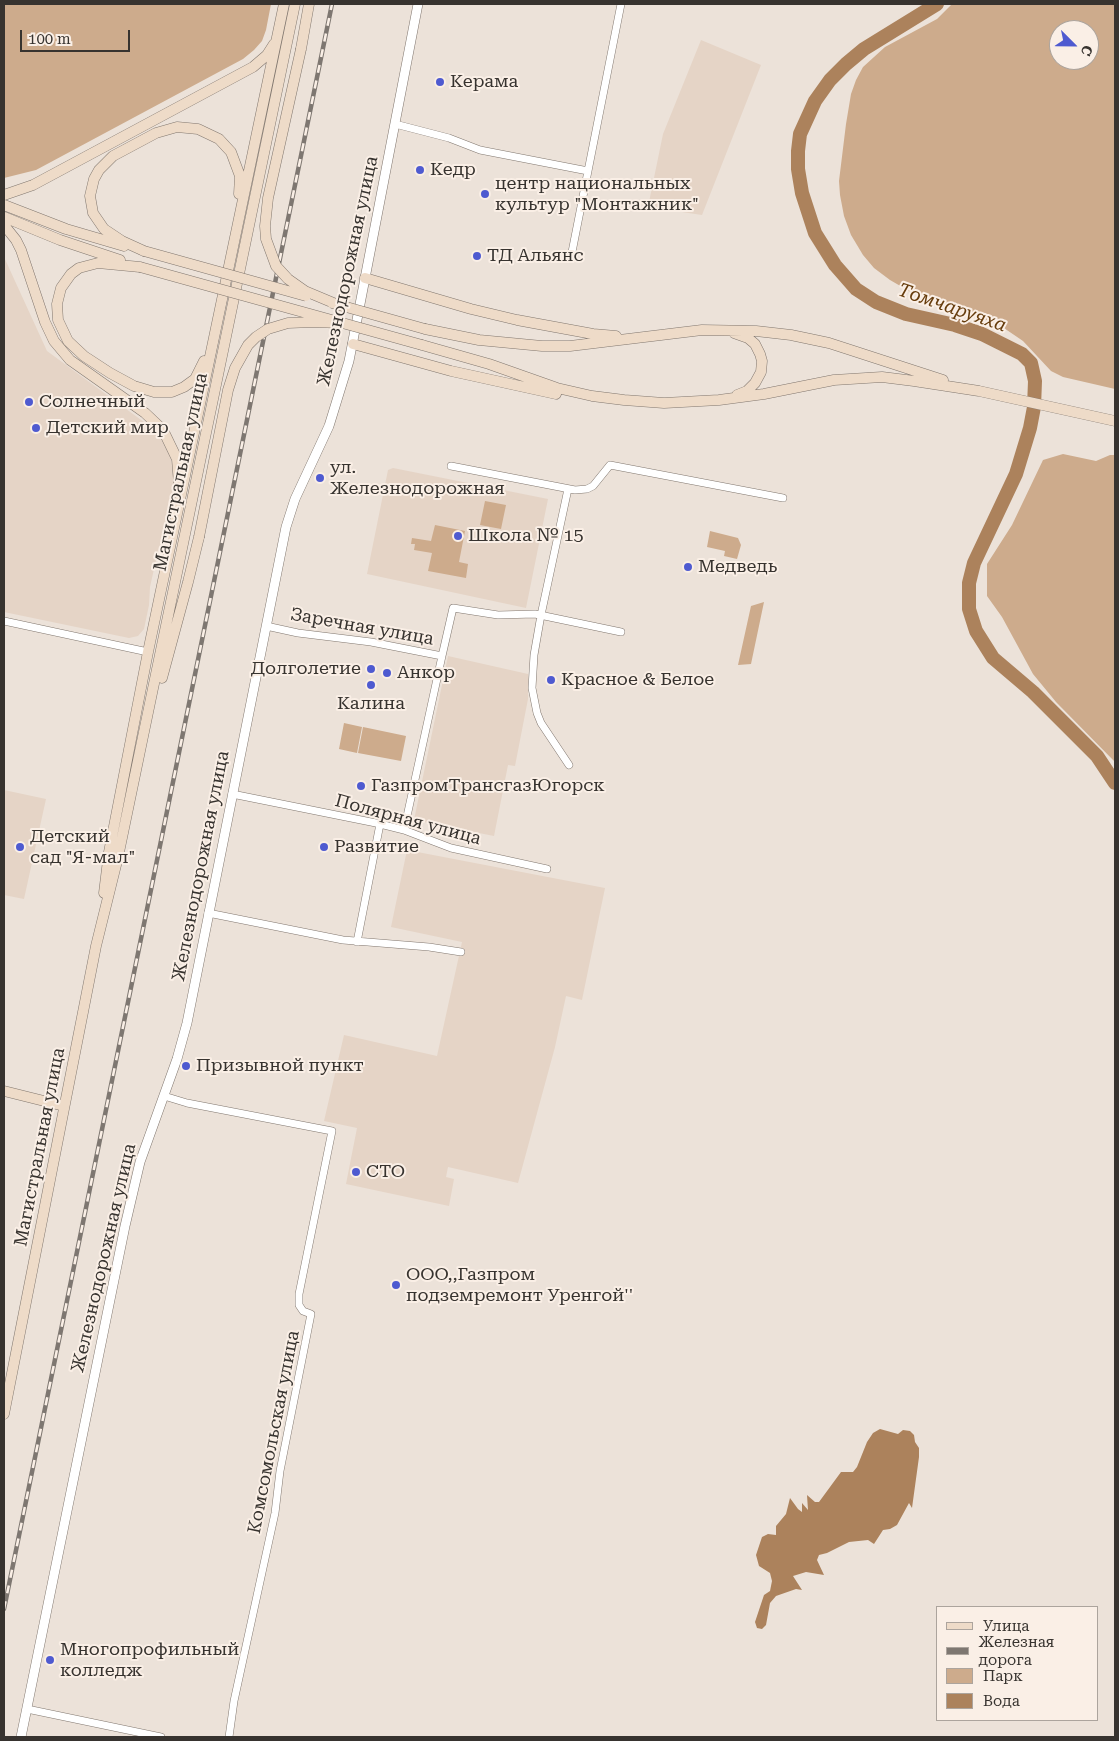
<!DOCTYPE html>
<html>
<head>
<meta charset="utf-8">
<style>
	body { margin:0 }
	#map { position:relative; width:1119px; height:1741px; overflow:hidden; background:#ece2d9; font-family:"Roboto Serif",serif }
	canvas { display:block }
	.frame { position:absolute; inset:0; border:5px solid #37332f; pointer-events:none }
	.legend { position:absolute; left:936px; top:1606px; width:162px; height:115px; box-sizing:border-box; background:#faefe6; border:1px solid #aca49d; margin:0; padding:6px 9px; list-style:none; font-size:15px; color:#37332f }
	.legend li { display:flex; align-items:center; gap:10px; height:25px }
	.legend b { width:25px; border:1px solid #aca49d }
	.north { position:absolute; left:1049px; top:20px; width:50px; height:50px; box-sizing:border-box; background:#faefe6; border:1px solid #aca49d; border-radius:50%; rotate:113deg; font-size:14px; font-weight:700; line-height:20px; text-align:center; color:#37332f }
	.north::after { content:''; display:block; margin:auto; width:18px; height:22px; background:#4e5ad0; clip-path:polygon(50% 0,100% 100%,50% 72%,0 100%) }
	.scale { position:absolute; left:20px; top:30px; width:110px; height:22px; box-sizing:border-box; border:2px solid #37332f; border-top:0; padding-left:6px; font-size:15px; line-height:18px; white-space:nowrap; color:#37332f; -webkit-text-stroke:4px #faefe6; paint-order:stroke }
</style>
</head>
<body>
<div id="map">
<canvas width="1119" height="1741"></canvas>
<div class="frame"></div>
<ul class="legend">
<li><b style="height:6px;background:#eedbc8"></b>Улица</li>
<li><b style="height:6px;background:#7e7771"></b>Железная дорога</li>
<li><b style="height:14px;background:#cdab8c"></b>Парк</li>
<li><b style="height:14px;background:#ac825c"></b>Вода</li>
</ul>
<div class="north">С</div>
<div class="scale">100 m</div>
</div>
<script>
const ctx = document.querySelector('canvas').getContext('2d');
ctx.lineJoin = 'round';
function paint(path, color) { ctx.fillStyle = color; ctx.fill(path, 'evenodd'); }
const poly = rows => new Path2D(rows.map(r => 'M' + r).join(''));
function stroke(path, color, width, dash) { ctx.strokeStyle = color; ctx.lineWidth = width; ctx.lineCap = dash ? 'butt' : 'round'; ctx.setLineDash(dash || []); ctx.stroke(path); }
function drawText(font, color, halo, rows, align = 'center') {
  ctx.font = font + ' "Roboto Serif",serif'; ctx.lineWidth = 4; ctx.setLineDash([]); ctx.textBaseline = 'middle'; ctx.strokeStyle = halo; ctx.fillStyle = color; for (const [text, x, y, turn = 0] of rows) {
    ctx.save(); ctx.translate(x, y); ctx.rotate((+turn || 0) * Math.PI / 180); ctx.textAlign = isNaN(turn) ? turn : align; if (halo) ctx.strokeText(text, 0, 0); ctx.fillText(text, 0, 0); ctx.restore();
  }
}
const built = poly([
	[701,40,761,65,702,215,648,207,663,134],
	[4,257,47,351,148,425,163,442,171,459,174,475,174,489,163,541,158,551,150,587,149,605,144,629,138,636,129,638,4,612],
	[393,468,548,499,526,608,367,574,388,470],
	[448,656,528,674,528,699,515,766,508,765,494,836,414,820],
	[4,790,46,799,24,899,4,895],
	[407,850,605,888,582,1000,566,996,555,1047,518,1183,448,1167,446,1177,454,1179,449,1206,346,1184,357,1128,324,1121,344,1035,437,1056,462,942,391,927]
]);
const green = poly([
	[4,4,271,4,266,30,262,41,254,50,243,59,36,170,4,178],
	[952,4,1115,4,1115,389,1063,377,1051,371,1023,341,998,324,909,291,890,280,874,268,863,255,851,235,844,216,840,195,839,181,846,124,851,94,856,80,863,67,885,47,937,19],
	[1059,30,1089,30,1089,60,1059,60],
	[1063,454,1096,461,1110,455,1115,455,1115,762,1056,702,1033,674,1002,617,987,596,987,564,1012,525,1043,460],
	[485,501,506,505,501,529,480,525],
	[435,525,465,531,459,562,468,564,466,578,428,571,432,553,414,550,415,544,411,544,412,538,431,541],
	[710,531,738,538,741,545,737,559,724,556,725,551,707,547],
	[764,602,751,664,738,665,751,606],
	[344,723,362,727,357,753,339,749],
	[363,727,406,736,401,761,358,753]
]);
const water = poly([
	[880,1429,898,1434,903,1430,910,1431,914,1435,915,1442,919,1448,919,1457,912,1508,909,1503,897,1525,890,1529,883,1530,874,1544,868,1540,849,1542,827,1553,819,1555,817,1560,824,1575,806,1572,793,1576,802,1590,796,1589,776,1596,770,1603,766,1625,762,1629,757,1628,755,1622,764,1595,770,1591,772,1581,770,1573,759,1566,756,1555,762,1537,768,1534,776,1535,776,1526,786,1514,790,1498,798,1509,802,1512,802,1503,808,1510,807,1495,815,1502,819,1502,841,1472,853,1472,857,1467,867,1442,873,1433]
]);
const river = poly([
	[937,4,864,49,846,64,830,80,815,101,800,134,798,151,798,169,802,193,815,233,835,265,856,289,876,302,906,314,955,325,982,334,1022,354,1031,363,1035,381,1034,407,1030,428,1016,474,974,563,969,583,969,609,976,631,993,658,1033,692,1097,756,1115,783]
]);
const minor = poly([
	[395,124,449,138,480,150,588,171],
	[572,252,621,4],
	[451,466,575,490,587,489,593,486,610,465,783,498],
	[568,489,541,615,534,655,532,688,537,713,541,723,569,765],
	[4,621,148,652],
	[266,626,298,633,371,642,442,656,453,608,498,615,535,614,621,632],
	[232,794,376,823,404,830,451,848,547,869],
	[404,830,442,656],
	[208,913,343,940,429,947,461,952],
	[357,942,380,824],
	[164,1096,187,1103,332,1131,299,1294,299,1305,303,1311,311,1314,280,1471,275,1513,234,1701,229,1737],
	[27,1709,161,1737]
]);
const tertiary = poly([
	[21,1737,125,1226,140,1162,177,1059,187,1023,286,527,295,499,329,426,349,361,418,4]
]);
const secondary = poly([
	[301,49,309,4],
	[4,195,33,185,253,67,267,55,274,44],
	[4,205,66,229,124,246],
	[4,217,60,240,120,260],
	[4,225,16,240,21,250,45,322,54,341,70,360,145,413,163,430,177,459,179,484],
	[144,251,122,241,104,229,93,213,90,196,94,179,99,170,113,156,156,133,177,127,198,129,219,139,231,152,240,176,239,194],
	[140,267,98,263,79,268,71,274,61,288,57,304,58,320,68,341,84,356,110,373,134,386,154,392,172,392,184,387,195,379,204,361],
	[365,278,471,309,517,320,593,334,616,336],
	[425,329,479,340,542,346,570,346,702,330,756,331,791,335,829,343,943,380],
	[734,333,748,338,755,344,760,354,762,361,761,372,755,383,747,391,737,395],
	[353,344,451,371,556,394],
	[422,345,489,364,557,388,592,396,624,400,664,403,719,400,764,394,834,380,882,377,914,381,979,391,1115,421],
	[162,678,188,582,199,537],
	[104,893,109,852,148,652,284,4],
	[4,1091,64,1106],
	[4,1414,96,946,118,857,295,4]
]);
const rail = poly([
	[4,1609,332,4]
]);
const secondaryBridge = poly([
	[301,49,268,198,265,226,266,239,276,266,288,279,305,291,336,304],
	[144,251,306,296],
	[140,267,422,345],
	[332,303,425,329],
	[199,537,228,390,235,368,248,345,256,337,268,329,288,323,312,322,342,323]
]);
const markers = [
	[440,82,5,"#4e5ad0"],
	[420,170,5,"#4e5ad0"],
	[485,194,5,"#4e5ad0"],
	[477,256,5,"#4e5ad0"],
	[29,402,5,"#4e5ad0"],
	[36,428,5,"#4e5ad0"],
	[320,478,5,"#4e5ad0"],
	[458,536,5,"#4e5ad0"],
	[688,567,5,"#4e5ad0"],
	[371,669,5,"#4e5ad0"],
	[387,673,5,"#4e5ad0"],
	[551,680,5,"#4e5ad0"],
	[371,685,5,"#4e5ad0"],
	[361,786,5,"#4e5ad0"],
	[20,847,5,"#4e5ad0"],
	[324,847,5,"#4e5ad0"],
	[186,1066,5,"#4e5ad0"],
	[356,1172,5,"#4e5ad0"],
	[396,1285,5,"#4e5ad0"],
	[50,1660,5,"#4e5ad0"]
];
const poiNames = [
	["Керама",450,82],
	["Кедр",430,170],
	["центр национальных",495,184],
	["культур \"Монтажник\"",495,205],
	["ТД Альянс",487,256],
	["Солнечный",39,402],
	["Детский мир",46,428],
	["ул.",330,468],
	["Железнодорожная",330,489],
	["Школа № 15",468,536],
	["Медведь",698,567],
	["Долголетие",361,669,"right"],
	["Анкор",397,673],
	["Красное & Белое",561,680],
	["Калина",371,704,"center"],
	["ГазпромТрансгазЮгорск",371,786],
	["Детский",30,837],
	["сад \"Я-мал\"",30,858],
	["Развитие",334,847],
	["Призывной пункт",196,1066],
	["СТО",366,1172],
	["ООО,,Газпром",406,1275],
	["подземремонт Уренгой''",406,1296],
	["Многопрофильный",60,1650],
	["колледж",60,1671]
];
const streetNames = [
	["Железнодорожная улица",348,271,-78],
	["Магистральная улица",181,472,-78],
	["Заречная улица",362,627,10],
	["Полярная улица",408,820,15],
	["Железнодорожная улица",201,866,-79],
	["Магистральная улица",40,1147,-79],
	["Железнодорожная улица",104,1258,-77],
	["Комсомольская улица",274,1432,-79]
];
const waterNames = [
	["Томчаруяха",952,308,19]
];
paint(built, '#e5d4c6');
paint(green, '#cdab8c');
paint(water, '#ac825c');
stroke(river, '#ac825c', 14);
stroke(minor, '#81776f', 8);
stroke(tertiary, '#81776f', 10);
stroke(secondary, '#81776f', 11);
stroke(minor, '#fff', 7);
stroke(tertiary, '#fff', 9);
stroke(secondary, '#eedbc8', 10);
stroke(rail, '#7e7771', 4.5);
stroke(rail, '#faefe6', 2.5, [8]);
stroke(secondaryBridge, '#81776f', 11, []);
stroke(secondaryBridge, '#eedbc8', 10);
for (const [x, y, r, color] of markers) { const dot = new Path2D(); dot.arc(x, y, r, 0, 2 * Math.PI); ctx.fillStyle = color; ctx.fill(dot); stroke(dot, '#faefe6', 2); }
drawText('18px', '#37332f', '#faefe6', poiNames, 'left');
drawText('18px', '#37332f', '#faefe6', streetNames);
drawText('italic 19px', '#663c0c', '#faefe6', waterNames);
</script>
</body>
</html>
